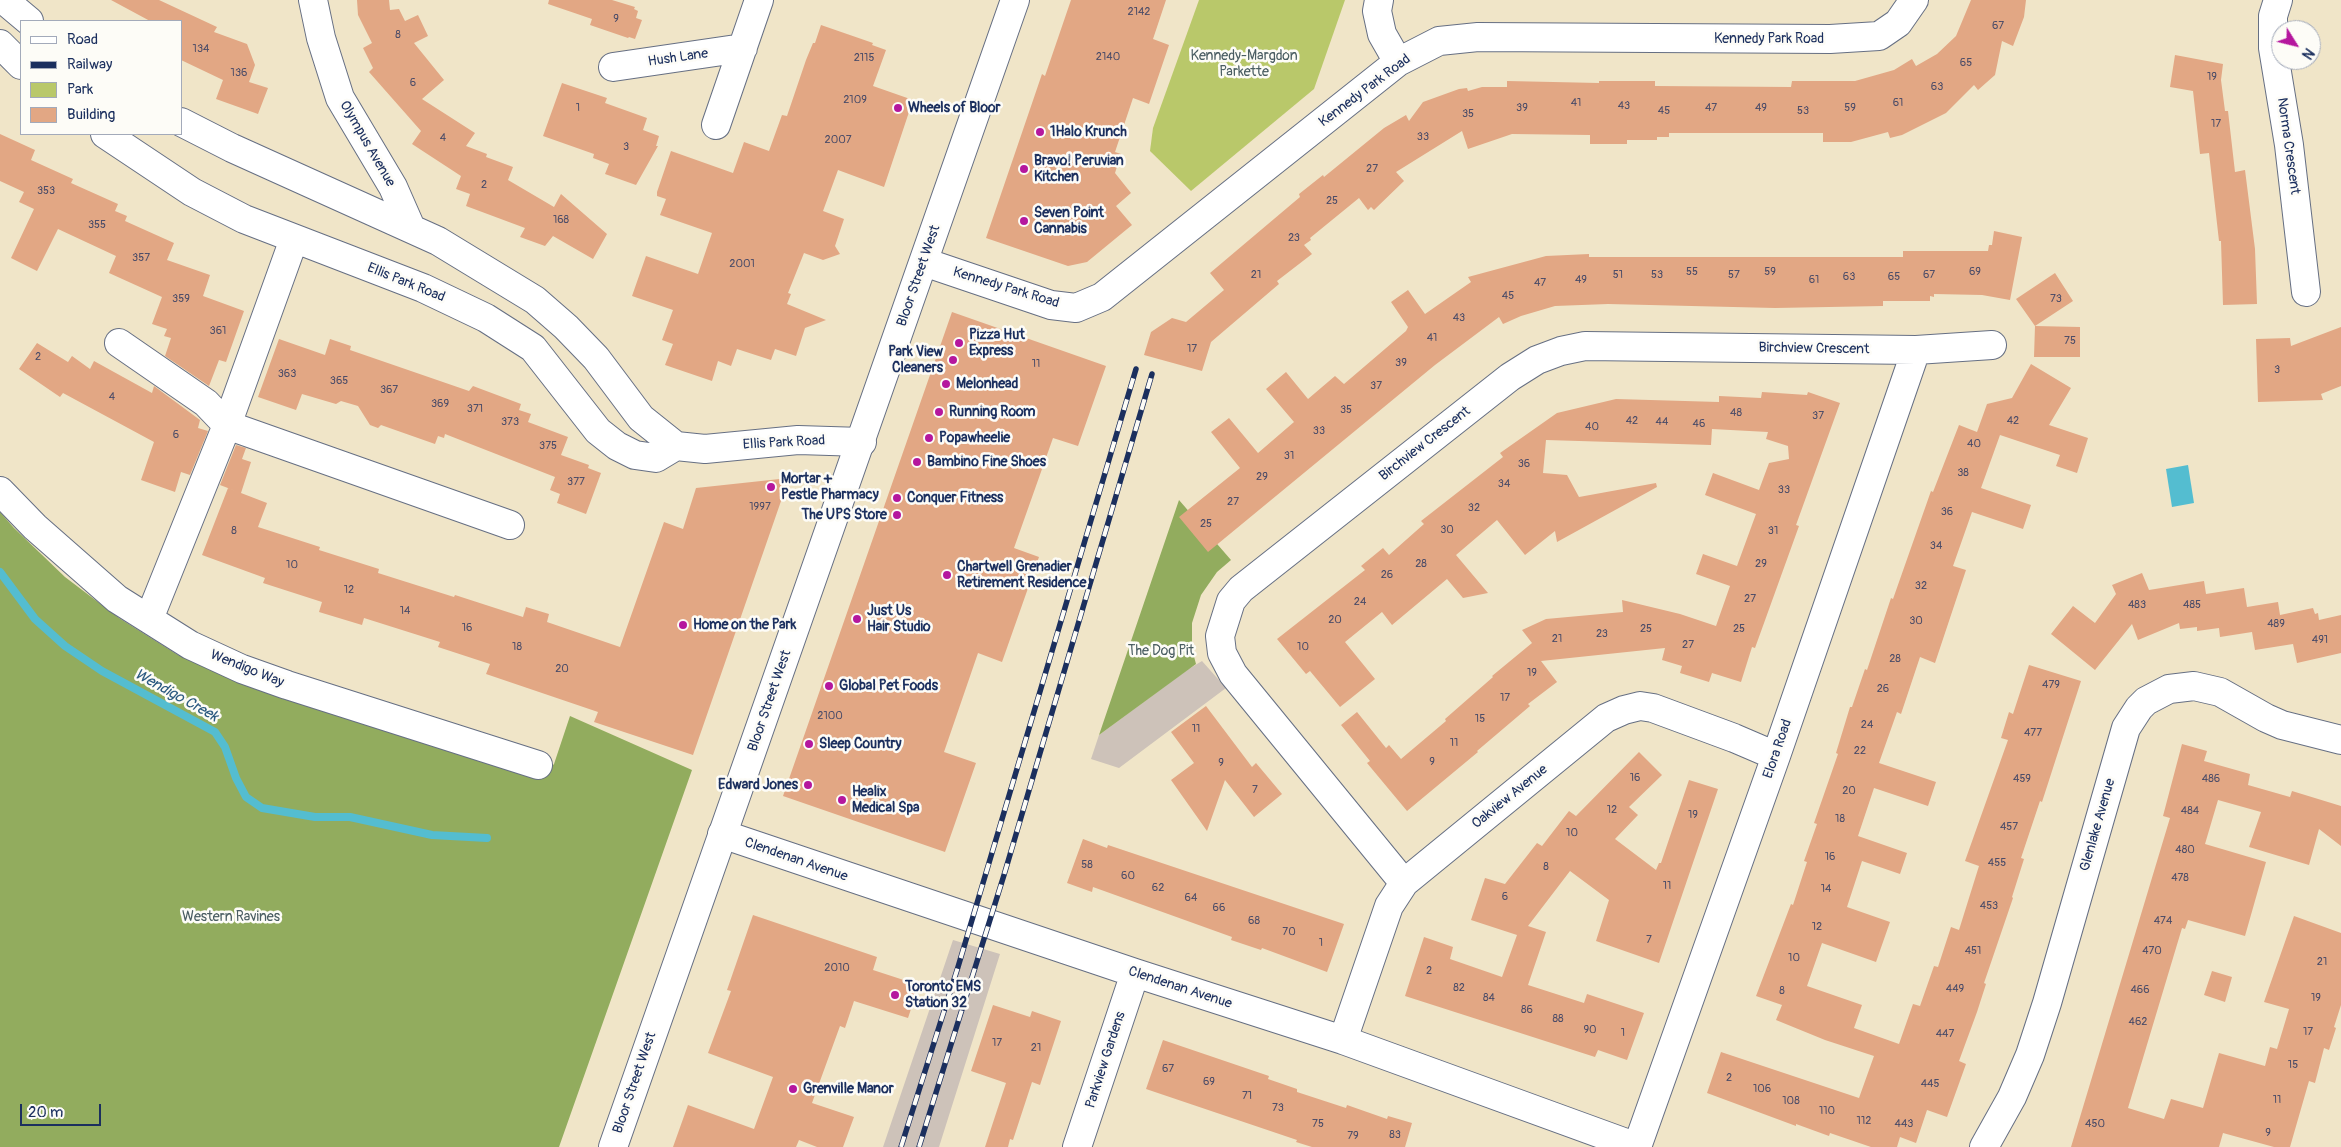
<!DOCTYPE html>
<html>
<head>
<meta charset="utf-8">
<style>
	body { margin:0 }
	#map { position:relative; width:2341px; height:1147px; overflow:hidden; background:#f0e5c8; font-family:Pangolin,sans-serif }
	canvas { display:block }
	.legend { position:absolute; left:20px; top:20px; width:162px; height:115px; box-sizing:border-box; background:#fdfcf7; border:1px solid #a3aaba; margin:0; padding:6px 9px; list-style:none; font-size:15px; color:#1b2f5e }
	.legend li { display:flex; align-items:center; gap:10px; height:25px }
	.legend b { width:25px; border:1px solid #a3aaba }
	.north { position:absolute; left:2271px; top:20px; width:50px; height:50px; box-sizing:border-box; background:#fdfcf7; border:1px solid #a3aaba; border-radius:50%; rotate:126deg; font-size:14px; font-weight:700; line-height:20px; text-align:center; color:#1b2f5e }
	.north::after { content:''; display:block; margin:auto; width:18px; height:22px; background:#b5179e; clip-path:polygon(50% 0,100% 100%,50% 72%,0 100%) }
	.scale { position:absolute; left:20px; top:1104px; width:81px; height:22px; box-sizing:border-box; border:2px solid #1b2f5e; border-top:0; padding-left:6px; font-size:15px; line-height:18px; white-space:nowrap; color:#1b2f5e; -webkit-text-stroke:4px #fdfcf7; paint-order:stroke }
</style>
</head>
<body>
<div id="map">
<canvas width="2341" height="1147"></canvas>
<ul class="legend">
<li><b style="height:6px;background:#fff"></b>Road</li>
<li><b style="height:6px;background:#1b2f5e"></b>Railway</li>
<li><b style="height:14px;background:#b9c86a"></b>Park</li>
<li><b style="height:14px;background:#e2a784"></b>Building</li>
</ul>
<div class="north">N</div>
<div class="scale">20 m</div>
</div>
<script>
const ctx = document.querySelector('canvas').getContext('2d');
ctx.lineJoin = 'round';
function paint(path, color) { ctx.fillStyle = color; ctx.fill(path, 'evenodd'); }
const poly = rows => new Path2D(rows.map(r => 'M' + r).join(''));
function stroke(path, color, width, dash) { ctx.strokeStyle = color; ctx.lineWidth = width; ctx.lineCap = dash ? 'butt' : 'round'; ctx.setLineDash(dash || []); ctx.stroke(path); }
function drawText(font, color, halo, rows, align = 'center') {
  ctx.font = font + ' Pangolin,sans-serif'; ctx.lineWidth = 5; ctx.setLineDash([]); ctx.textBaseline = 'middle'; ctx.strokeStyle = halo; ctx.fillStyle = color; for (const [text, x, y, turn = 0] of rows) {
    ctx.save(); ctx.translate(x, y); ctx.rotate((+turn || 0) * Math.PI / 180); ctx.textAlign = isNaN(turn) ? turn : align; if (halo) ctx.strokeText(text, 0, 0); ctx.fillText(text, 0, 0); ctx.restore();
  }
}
const industrial = poly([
	[1202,661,1226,688,1119,768,1091,759,1099,735,1187,670],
	[953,940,1000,954,939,1147,883,1147]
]);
const green = poly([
	[1199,0,1345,0,1314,89,1191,191,1150,151,1153,128]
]);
const forest = poly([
	[1179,500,1231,560,1217,572,1201,595,1192,623,1192,649,1196,664,1099,735],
	[0,512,14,528,65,577,119,618,178,655,542,777,554,764,570,716,692,770,559,1147,0,1147]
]);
const water = poly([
	[2188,465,2194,503,2172,507,2166,469]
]);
const stream = poly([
	[0,572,35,619,65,646,102,671,215,732,225,747,236,778,246,797,262,808,315,817,350,817,432,835,487,838]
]);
const building = poly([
	[111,0,159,0,217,27,214,32,247,44,255,65,249,82,268,88,258,114,216,99,223,80,181,60,181,21,150,21],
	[357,0,389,0,390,10,399,9,405,21,418,15,428,36,414,43,444,80,422,99,475,133,466,146,487,154,486,157,513,167,508,180,554,207,561,194,607,234,593,259,553,236,545,246,520,237,525,228,466,206,470,194,456,189,461,176,412,144,421,131,369,72,373,68,363,48,372,43,358,15],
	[549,0,612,0,635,7,634,9,638,11,636,18,642,20,635,39,629,37,628,38,590,25,592,19,548,4],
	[1071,0,1166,0,1153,39,1169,45,1149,104,1133,98,1115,152,1121,154,1115,173,1131,193,1116,206,1132,225,1087,262,1068,266,986,238,1042,74,1045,76],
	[1971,0,2026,0,2024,17,2013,46,2002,41,1995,75,1978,90,1974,85,1946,113,1902,135,1890,138,1888,132,1851,142,1823,142,1823,133,1669,133,1669,137,1657,137,1657,140,1627,140,1627,144,1590,144,1590,135,1512,134,1468,149,1462,131,1396,172,1404,181,1374,210,1371,207,1368,210,1359,198,1310,238,1311,240,1304,245,1312,254,1277,281,1279,284,1211,342,1202,371,1144,355,1151,332,1172,318,1186,322,1224,290,1210,273,1300,197,1299,194,1323,175,1324,177,1384,128,1406,115,1409,121,1423,102,1459,89,1467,88,1468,91,1482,87,1507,87,1507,81,1599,83,1599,81,1655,81,1655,86,1791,87,1792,81,1855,81,1894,70,1912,59,1916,66,1937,54,1956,36],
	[821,25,873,43,872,45,886,50,873,86,913,100,884,187,838,170,823,211,844,219,835,246,840,254,823,260,804,253,788,293,791,294,787,304,826,320,805,328,796,356,775,349,771,360,737,349,731,366,718,361,712,381,665,365,673,344,662,340,673,310,632,296,646,256,698,274,712,233,660,215,666,199,657,196,657,192,671,151,733,173,744,142,769,151,782,115,787,116,806,60,813,43,815,43],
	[2175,55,2223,64,2221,80,2225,111,2228,111,2235,172,2245,170,2255,249,2257,304,2223,305,2221,241,2219,241,2209,153,2200,154,2193,91,2170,87],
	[562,83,607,98,605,103,647,118,643,130,659,136,656,146,658,146,636,185,605,174,609,164,593,158,594,154,543,136],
	[0,134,35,150,31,160,73,179,71,183,118,204,115,211,127,216,125,221,174,243,167,260,210,275,203,296,244,311,226,362,219,360,209,386,165,356,171,338,164,336,167,329,152,324,162,297,109,273,116,256,58,229,37,271,11,258,34,209,19,202,24,192,0,181],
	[1994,231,2022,237,2010,300,1982,295,1934,294,1934,297,1930,296,1930,301,1883,301,1883,306,1775,308,1608,304,1555,306,1521,316,1503,324,1499,317,1435,365,1208,552,1179,517,1240,468,1211,432,1229,418,1258,453,1294,422,1266,389,1286,372,1308,399,1335,376,1344,384,1406,331,1408,327,1391,302,1408,290,1425,314,1471,282,1468,277,1546,256,1589,254,1589,257,1903,257,1903,251,1988,251,1989,245,1992,245],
	[2055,273,2073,301,2035,326,2016,299],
	[952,312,1106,366,1078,446,1053,438,1014,548,1039,557,1002,662,978,653,944,752,976,763,945,852,783,796],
	[2035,326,2080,327,2080,357,2034,357],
	[2341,327,2341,386,2321,394,2323,400,2258,402,2256,339,2290,338,2291,346],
	[279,339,325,355,330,339,351,346,350,350,469,391,473,386,521,404,519,410,531,414,528,422,568,437,561,455,589,465,588,468,601,473,586,514,557,503,560,494,550,490,555,477,445,434,444,438,438,436,435,444,381,425,378,428,370,425,358,406,341,401,336,404,302,394,296,410,258,397],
	[37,343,68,362,72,356,90,369,94,361,152,393,154,386,200,420,198,428,208,431,190,475,181,472,175,492,141,480,154,442,63,393,60,397,19,369],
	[2031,364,2071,388,2049,425,2088,438,2077,473,2056,466,2060,455,2000,435,1981,488,2031,505,2023,529,1972,512,1953,566,1966,570,1935,663,1920,657,1901,714,1897,712,1879,763,1936,782,1928,806,1874,788,1858,836,1907,853,1900,874,1862,861,1847,907,1890,922,1876,962,1822,943,1807,986,1862,1005,1854,1028,1899,1044,1913,1004,1920,1006,1934,966,1938,967,1951,927,1959,930,1979,866,1965,861,2008,740,2001,738,2009,712,2013,714,2029,665,2081,681,2042,802,2040,801,2021,858,2024,859,2012,897,2013,898,1984,983,1986,984,1977,1012,1959,1061,1966,1064,1947,1117,1927,1110,1916,1143,1900,1137,1897,1147,1871,1147,1830,1133,1829,1136,1796,1124,1796,1126,1707,1093,1721,1052,1859,1098,1874,1056,1825,1040,1776,1020,1782,1005,1756,996,1791,904,1793,905,1807,862,1804,861,1817,824,1814,823,1838,754,1836,753,1850,707,1852,707,1865,669,1867,670,1891,598,1893,599,1931,491,1933,492,1959,425,1977,432,1987,404,2012,398],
	[1762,392,1807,395,1808,392,1840,403,1796,525,1799,526,1790,551,1755,648,1752,647,1741,682,1712,673,1709,682,1680,673,1682,666,1662,660,1665,648,1541,661,1557,682,1528,704,1530,706,1477,751,1478,752,1407,811,1367,763,1370,761,1341,725,1357,712,1386,748,1389,745,1401,759,1446,721,1445,719,1493,677,1492,676,1532,643,1522,630,1546,619,1623,612,1622,600,1680,614,1716,626,1730,586,1696,574,1703,554,1737,566,1756,514,1705,495,1713,473,1759,490,1769,463,1789,459,1788,446,1766,439,1768,432,1712,429,1711,445,1546,440,1543,473,1567,475,1579,497,1656,483,1657,487,1557,542,1555,531,1525,555,1497,520,1456,555,1488,593,1463,598,1447,579,1392,625,1382,612,1345,642,1375,679,1340,707,1310,671,1306,674,1277,639,1365,570,1361,566,1383,548,1389,555,1424,524,1421,521,1503,457,1500,453,1557,413,1616,399,1719,402,1719,396,1761,398],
	[236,445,246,448,242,459,251,462,241,493,220,485],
	[789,478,693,755,594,722,598,712,486,674,490,664,438,647,440,642,364,618,362,625,319,612,322,602,263,583,265,578,202,555,228,488,267,503,258,527,320,547,319,550,379,569,378,573,454,597,455,595,523,617,526,607,549,614,547,622,620,647,664,522,683,529,696,488],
	[2142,573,2149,590,2204,581,2206,594,2244,588,2247,607,2278,602,2280,615,2313,608,2315,614,2318,613,2319,620,2341,615,2341,653,2297,663,2293,644,2255,650,2252,632,2220,637,2219,628,2197,631,2197,627,2180,629,2179,623,2138,640,2132,624,2095,670,2051,634,2073,606,2095,623,2116,594,2112,585],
	[1206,706,1252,767,1256,763,1282,794,1254,817,1225,780,1207,831,1171,780,1194,763,1171,732],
	[2182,744,2207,751,2204,761,2250,774,2248,785,2290,797,2292,791,2341,806,2341,846,2319,829,2309,865,2249,847,2261,812,2218,800,2205,844,2266,862,2245,936,2188,920,2185,929,2182,928,2128,1108,2164,1119,2171,1099,2203,1108,2219,1053,2265,1066,2270,1047,2277,1049,2289,1009,2264,1002,2294,916,2341,933,2341,1005,2334,1027,2336,1028,2329,1050,2324,1048,2315,1083,2309,1081,2290,1147,2274,1147,2223,1133,2219,1147,2071,1147,2170,818,2163,816],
	[1639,752,1662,775,1629,807,1638,815,1615,839,1656,870,1659,863,1661,863,1689,780,1718,789,1659,963,1596,941,1609,900,1570,871,1528,926,1546,932,1528,985,1584,1003,1587,994,1644,1013,1627,1060,1598,1050,1595,1057,1405,996,1424,937,1453,947,1450,959,1502,977,1517,935,1471,920,1485,878,1505,884,1537,843,1542,846,1569,811,1576,816],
	[1083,839,1107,848,1108,845,1344,924,1327,972,1262,948,1261,950,1231,940,1232,937,1093,887,1092,892,1067,883],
	[753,915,877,957,873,970,919,985,908,1018,854,1001,845,1028,840,1026,812,1103,854,1117,843,1147,817,1147,799,1140,796,1147,673,1147,688,1105,754,1129,773,1077,708,1053,731,991,727,990],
	[2212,971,2232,977,2225,1002,2204,995],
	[993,1005,1030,1017,1032,1011,1061,1021,1040,1085,1032,1082,1013,1140,1010,1139,1008,1147,985,1147,1006,1083,971,1071],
	[1163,1040,1269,1076,1268,1079,1297,1089,1297,1092,1346,1108,1347,1105,1387,1119,1388,1116,1412,1123,1405,1147,1312,1147,1296,1142,1297,1140,1146,1089]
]);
const minor = poly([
	[4,0,29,21],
	[313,0,321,38,340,98,393,187,411,228],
	[1379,0,1377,11,1382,34,1398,62],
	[2278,0,2273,16,2273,48,2289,145,2306,292],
	[0,44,21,65],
	[613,67,743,48],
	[181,122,232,148,438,241,535,300,566,327,596,358,641,418,676,446,705,449,798,440,862,442],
	[716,125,759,0],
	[105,134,192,192,244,219,423,288,486,318,533,348,598,431,617,446,635,455,656,458,676,446],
	[924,262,1051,305,1076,308,1102,297,1398,62,1439,41,1478,37,1830,39,1879,36,1898,23,1914,0],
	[119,343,206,403,227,425,510,525],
	[0,491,35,527,117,599,190,645,242,669,287,685,538,765],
	[149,619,227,425,294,239],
	[722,834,1135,973,1343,1040,1637,1147],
	[1404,883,1233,674,1222,653,1220,636,1231,601,1241,589,1510,377,1537,360,1561,351,1585,346,1916,350,1992,345],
	[1343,1040,1389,906,1404,883,1606,718,1624,710,1640,706,1653,708,1734,738,1776,756],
	[1077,1147,1135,973],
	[1637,1147,1776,756,1916,350],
	[1984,1147,2012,1097,2030,1055,2047,1003,2126,728,2139,708,2146,701,2169,689,2194,686,2220,692,2266,718,2282,725,2341,740]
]);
const major = poly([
	[613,1147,1015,0]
]);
const rail = poly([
	[901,1147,958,967,1136,369],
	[919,1147,1004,875,1152,374]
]);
const markers = [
	[898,108,5,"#b5179e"],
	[1040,132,5,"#b5179e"],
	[1024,169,5,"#b5179e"],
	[1024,221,5,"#b5179e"],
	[959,343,5,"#b5179e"],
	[953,360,5,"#b5179e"],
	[946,384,5,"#b5179e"],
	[939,412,5,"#b5179e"],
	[929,438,5,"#b5179e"],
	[917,462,5,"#b5179e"],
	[771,487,5,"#b5179e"],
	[897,498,5,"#b5179e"],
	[897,515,5,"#b5179e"],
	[947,575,5,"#b5179e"],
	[857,619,5,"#b5179e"],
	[683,625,5,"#b5179e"],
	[829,686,5,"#b5179e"],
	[809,744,5,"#b5179e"],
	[808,785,5,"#b5179e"],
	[842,800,5,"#b5179e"],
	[895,995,5,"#b5179e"],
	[793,1089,5,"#b5179e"]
];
const numberNames = [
	["2142",1139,12],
	["9",616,19],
	["67",1998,26],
	["8",398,35],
	["134",201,49],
	["2140",1108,57],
	["2115",864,58],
	["65",1966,63],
	["136",239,73],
	["19",2212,77],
	["6",413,83],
	["63",1937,87],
	["2109",855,100],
	["41",1576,103],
	["61",1898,103],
	["43",1624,106],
	["1",578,108],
	["39",1522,108],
	["47",1711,108],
	["49",1761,108],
	["59",1850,108],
	["45",1664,111],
	["53",1803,111],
	["35",1468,114],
	["17",2216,124],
	["33",1423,137],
	["4",443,138],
	["2007",838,140],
	["3",626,147],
	["27",1372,169],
	["2",484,185],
	["353",46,191],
	["25",1332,201],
	["168",561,220],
	["355",97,225],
	["23",1294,238],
	["357",141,258],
	["2001",742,264],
	["55",1692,272],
	["59",1770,272],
	["69",1975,272],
	["21",1256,275],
	["51",1618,275],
	["53",1657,275],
	["57",1734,275],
	["67",1929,275],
	["63",1849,277],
	["65",1894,277],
	["49",1581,280],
	["61",1814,280],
	["47",1540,283],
	["45",1508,296],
	["359",181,299],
	["73",2056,299],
	["43",1459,318],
	["361",218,331],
	["41",1432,338],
	["75",2070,341],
	["17",1192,349],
	["2",38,357],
	["39",1401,363],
	["11",1036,364],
	["3",2277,370],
	["363",287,374],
	["365",339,381],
	["37",1376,386],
	["367",389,390],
	["4",112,397],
	["369",440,404],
	["371",475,409],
	["35",1346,410],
	["48",1736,413],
	["37",1818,416],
	["42",1632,421],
	["42",2013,421],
	["373",510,422],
	["44",1662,422],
	["46",1699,424],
	["40",1592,427],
	["33",1319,431],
	["6",176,435],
	["40",1974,444],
	["375",548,446],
	["31",1289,456],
	["36",1524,464],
	["38",1963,473],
	["29",1262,477],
	["377",576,482],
	["34",1504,484],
	["33",1784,490],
	["27",1233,502],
	["1997",760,507],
	["32",1474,508],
	["36",1947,512],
	["25",1206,524],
	["30",1447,530],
	["8",234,531],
	["31",1773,531],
	["34",1936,546],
	["28",1421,564],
	["29",1761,564],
	["10",292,565],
	["26",1387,575],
	["32",1921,586],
	["12",349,590],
	["27",1750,599],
	["24",1360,602],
	["483",2137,605],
	["485",2192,605],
	["14",405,611],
	["20",1335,620],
	["30",1916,621],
	["489",2276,624],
	["16",467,628],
	["25",1646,629],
	["25",1739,629],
	["23",1602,634],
	["21",1557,639],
	["491",2320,640],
	["27",1688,645],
	["18",517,647],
	["10",1303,647],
	["28",1895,659],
	["20",562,669],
	["19",1532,673],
	["479",2051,685],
	["26",1883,689],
	["17",1505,698],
	["2100",830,716],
	["15",1480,719],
	["24",1867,725],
	["11",1196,729],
	["477",2033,733],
	["11",1454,743],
	["22",1860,751],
	["9",1432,762],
	["9",1221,763],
	["16",1635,778],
	["459",2022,779],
	["486",2211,779],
	["7",1255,790],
	["20",1849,791],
	["12",1612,810],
	["484",2190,811],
	["19",1693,815],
	["18",1840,819],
	["457",2009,827],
	["10",1572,833],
	["480",2185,850],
	["16",1830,857],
	["455",1997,863],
	["58",1087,865],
	["8",1546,867],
	["60",1128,876],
	["478",2180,878],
	["11",1667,886],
	["62",1158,888],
	["14",1826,889],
	["6",1505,897],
	["64",1191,898],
	["453",1989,906],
	["66",1219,908],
	["68",1254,921],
	["474",2163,921],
	["12",1817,927],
	["70",1289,932],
	["7",1649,940],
	["1",1321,943],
	["451",1973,951],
	["470",2152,951],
	["10",1794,958],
	["21",2322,962],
	["2010",837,968],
	["2",1429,971],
	["82",1459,988],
	["449",1955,989],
	["466",2140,990],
	["8",1782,991],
	["84",1489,998],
	["19",2316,998],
	["86",1527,1010],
	["88",1558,1019],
	["462",2138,1022],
	["90",1590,1030],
	["17",2308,1032],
	["1",1623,1033],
	["447",1945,1034],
	["17",997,1043],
	["21",1036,1048],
	["15",2293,1065],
	["67",1168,1069],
	["2",1729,1078],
	["69",1209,1082],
	["445",1930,1084],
	["106",1762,1089],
	["71",1247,1096],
	["11",2277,1100],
	["108",1791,1101],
	["73",1278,1108],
	["110",1827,1111],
	["112",1864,1121],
	["75",1318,1124],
	["443",1904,1124],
	["450",2095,1124],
	["9",2268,1133],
	["83",1395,1135],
	["79",1353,1136]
];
const streetNames = [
	["Kennedy Park Road",1769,39],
	["Hush Lane",678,58,-8],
	["Kennedy Park Road",1365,91,-37],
	["Olympus Avenue",367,144,60],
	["Norma Crescent",2288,146,82],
	["Bloor Street West",919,276,-71],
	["Ellis Park Road",406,283,22],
	["Kennedy Park Road",1006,288,17],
	["Birchview Crescent",1814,349,1],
	["Ellis Park Road",784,443,-3],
	["Birchview Crescent",1425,444,-38],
	["Wendigo Way",247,669,22],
	["Bloor Street West",770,701,-71],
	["Elora Road",1778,749,-71],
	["Oakview Avenue",1510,797,-39],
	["Glenlake Avenue",2098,825,-74],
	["Clendenan Avenue",796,860,19],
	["Clendenan Avenue",1180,988,18],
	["Parkview Gardens",1106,1060,-72],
	["Bloor Street West",635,1083,-71]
];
const parkNames = [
	["Kennedy-Margdon",1244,56],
	["Parkette",1244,72],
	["The Dog Pit",1161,651],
	["Western Ravines",231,917]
];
const poiNames = [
	["Wheels of Bloor",908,108],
	["1Halo Krunch",1050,132],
	["Bravo! Peruvian",1034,161],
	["Kitchen",1034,177],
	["Seven Point",1034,213],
	["Cannabis",1034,229],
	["Pizza Hut",969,335],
	["Express",969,351],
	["Park View",943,352,"right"],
	["Cleaners",943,368,"right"],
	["Melonhead",956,384],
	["Running Room",949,412],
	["Popawheelie",939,438],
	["Bambino Fine Shoes",927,462],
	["Mortar +",781,479],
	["Pestle Pharmacy",781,495],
	["Conquer Fitness",907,498],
	["The UPS Store",887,515,"right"],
	["Chartwell Grenadier",957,567],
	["Retirement Residence",957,583],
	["Just Us",867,611],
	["Hair Studio",867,627],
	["Home on the Park",693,625],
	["Global Pet Foods",839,686],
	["Sleep Country",819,744],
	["Edward Jones",798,785,"right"],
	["Healix",852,792],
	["Medical Spa",852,808],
	["Toronto EMS",905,987],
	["Station 32",905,1003],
	["Grenville Manor",803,1089]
];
const waterNames = [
	["Wendigo Creek",176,696,29]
];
paint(industrial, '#cdc2b9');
paint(green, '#b9c86a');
paint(forest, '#92ac5e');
paint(water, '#54bdd0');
stroke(stream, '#54bdd0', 8);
paint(building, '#e2a784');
stroke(minor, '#666f83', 30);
stroke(major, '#666f83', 30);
stroke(minor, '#fff', 28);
stroke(major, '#fff', 28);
stroke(rail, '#1b2f5e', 5.5);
stroke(rail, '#fdfcf7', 4, [11]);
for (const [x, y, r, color] of markers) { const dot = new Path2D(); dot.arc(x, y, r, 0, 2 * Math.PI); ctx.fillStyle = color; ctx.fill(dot); stroke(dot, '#fdfcf7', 2); }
drawText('11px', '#4d4d68', null, numberNames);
drawText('14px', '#1b2f5e', '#fdfcf7', streetNames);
drawText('14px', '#4a5d62', '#fdfcf7', parkNames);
drawText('bold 14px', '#1b2f5e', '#fdfcf7', poiNames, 'left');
drawText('italic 15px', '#2c5a80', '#fdfcf7', waterNames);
</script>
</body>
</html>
